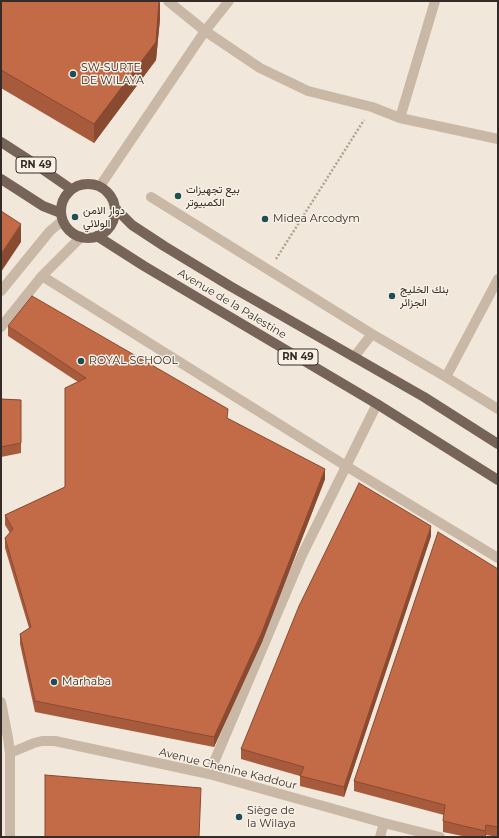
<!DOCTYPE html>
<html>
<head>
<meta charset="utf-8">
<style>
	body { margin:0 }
	#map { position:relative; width:499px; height:838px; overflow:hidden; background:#f1e7da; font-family:Montserrat,sans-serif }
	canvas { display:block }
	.frame { position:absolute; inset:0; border:2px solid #352c27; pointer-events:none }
</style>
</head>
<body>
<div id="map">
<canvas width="499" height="838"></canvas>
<div class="frame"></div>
</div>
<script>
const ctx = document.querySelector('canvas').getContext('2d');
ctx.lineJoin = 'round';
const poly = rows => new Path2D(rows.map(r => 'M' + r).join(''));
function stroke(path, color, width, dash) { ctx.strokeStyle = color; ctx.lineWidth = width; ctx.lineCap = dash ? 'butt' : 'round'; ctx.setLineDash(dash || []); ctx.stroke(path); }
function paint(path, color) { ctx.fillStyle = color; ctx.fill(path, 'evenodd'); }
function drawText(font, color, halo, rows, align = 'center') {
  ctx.font = font + ' Montserrat,Vazirmatn,sans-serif'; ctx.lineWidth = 3; ctx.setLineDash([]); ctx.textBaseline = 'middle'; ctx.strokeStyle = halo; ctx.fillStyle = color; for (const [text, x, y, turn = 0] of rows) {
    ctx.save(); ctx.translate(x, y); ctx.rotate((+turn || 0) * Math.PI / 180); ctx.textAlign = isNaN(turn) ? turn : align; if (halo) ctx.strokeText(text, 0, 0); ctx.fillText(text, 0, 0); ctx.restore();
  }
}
const path = poly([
	[276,259,364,120]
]);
const minor = poly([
	[168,1,205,31,260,68,308,91,372,107,400,118,498,139],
	[400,118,435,1],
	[100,186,205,31,229,1],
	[151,197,372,334,446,377,498,279],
	[42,276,346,466,498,558],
	[1,291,50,231,62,221],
	[1,327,42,276,81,237],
	[354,357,372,334],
	[446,377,498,409],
	[1,702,8,738,10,753,10,837],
	[10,753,34,743,42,741,55,741,209,774,384,823,440,837],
	[209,774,302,555,377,404],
	[380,837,384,823]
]);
const major = poly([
	[1,142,32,162,71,189],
	[1,179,43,206,61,213],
	'61 211a27 27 0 1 1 54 0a27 27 0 1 1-54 0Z',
	[115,208,132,225,164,246,230,286,424,397,498,444],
	[97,236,144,266,377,404,498,480]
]);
const wall = poly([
	[1,1,160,19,156,60,94,143,1,88],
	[8,326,228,419,325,479,262,642,214,747,35,712,20,644,20,634,29,628,5,548,5,538,10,533,5,525,5,515,65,487,78,382,8,336],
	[1,399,21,400,21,453,1,457],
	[431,536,344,797,300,786,300,776,241,759,241,749],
	[498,569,498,837,486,835,486,837,467,837,443,832,443,821,444,815,354,791,354,781]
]);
const shadedWall = poly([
	[160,1,160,19,156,60,94,143,94,124],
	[21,224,21,242,1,272,1,254],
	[325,469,325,479,262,642,214,747,214,737],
	[431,526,431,536,344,797,344,787],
	[486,825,486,837,485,837]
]);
const building = poly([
	[1,1,159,1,156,42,94,124,1,70,1,1],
	[1,211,21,224,1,254,1,211],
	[32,296,228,409,227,418,325,469,262,632,214,737,35,701,20,634,31,627,5,538,13,529,5,515,65,487,65,388,86,378,8,326,32,296],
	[1,399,21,400,21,443,1,447,1,399],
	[359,483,431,526,344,787,300,776,304,767,241,749,299,606,359,483],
	[438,532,498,569,498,827,486,825,485,831,443,821,445,805,354,781,438,532],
	[45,775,201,788,199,837,45,837,45,775]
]);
const markers = [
	[73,74,4,"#1e4f55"],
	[178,196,4,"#1e4f55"],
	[75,217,4,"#1e4f55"],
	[265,219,4,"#1e4f55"],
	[392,296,4,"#1e4f55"],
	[81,361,4,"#1e4f55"],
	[54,682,4,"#1e4f55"],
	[239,817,4,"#1e4f55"]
];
const shields = [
	[36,165,40],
	[298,357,40]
];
const shieldNames = [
	["RN 49",36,165],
	["RN 49",298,357]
];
const poiNames = [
	["SW-SURTE",81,68],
	["DE WILAYA",81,81],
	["بيع تجهيزات",186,190],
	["الكمبيوتر",186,203],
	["دوار الامن",83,211],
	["الولائي",83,224],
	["Midea Arcodym",273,219],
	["بنك الخليج",400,290],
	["الجزائر",400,303],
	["ROYAL SCHOOL",89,361],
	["Marhaba",62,682],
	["Siège de",247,811],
	["la Wilaya",247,824]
];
const streetNames = [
	["Avenue de la Palestine",232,304,31],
	["Avenue Chenine Kaddour",228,769,14]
];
stroke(path, '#b4a291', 2.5, [2, 2]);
stroke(minor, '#c9b8a6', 10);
stroke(major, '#776458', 10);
paint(wall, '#a85b3c');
paint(shadedWall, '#884a31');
paint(building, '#c36a46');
stroke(building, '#884a31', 1);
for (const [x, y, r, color] of markers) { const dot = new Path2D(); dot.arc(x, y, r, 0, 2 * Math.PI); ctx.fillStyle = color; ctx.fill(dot); stroke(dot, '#f9f1e6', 1.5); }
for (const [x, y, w] of shields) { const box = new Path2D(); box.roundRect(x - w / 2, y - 8, w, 16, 3); ctx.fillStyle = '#f9f1e6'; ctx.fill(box); stroke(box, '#352c27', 1); }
drawText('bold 10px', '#352c27', null, shieldNames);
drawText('11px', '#352c27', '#f9f1e6', poiNames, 'left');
drawText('11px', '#352c27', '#f9f1e6', streetNames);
</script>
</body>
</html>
